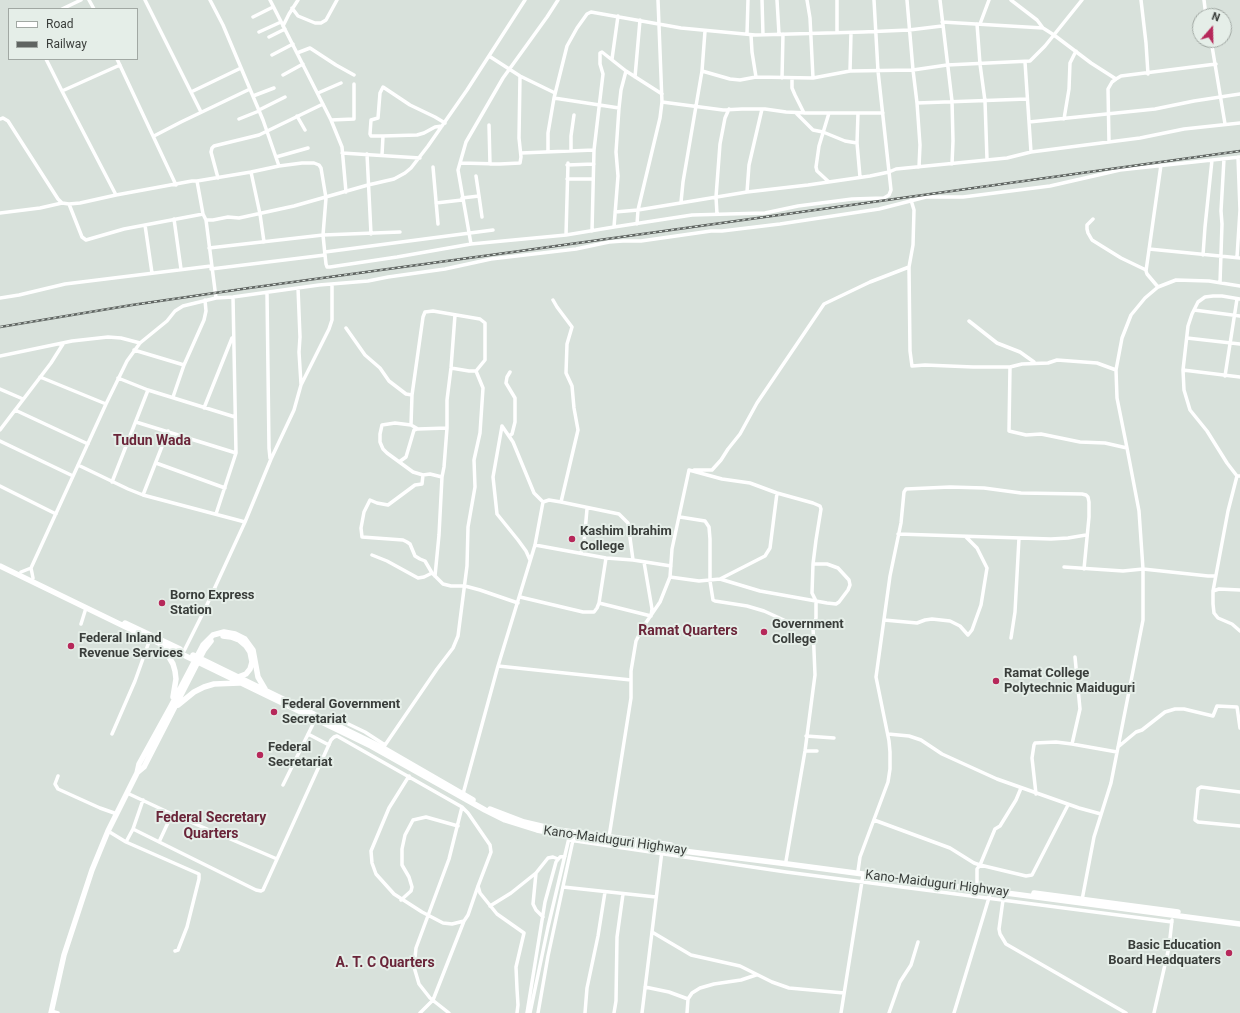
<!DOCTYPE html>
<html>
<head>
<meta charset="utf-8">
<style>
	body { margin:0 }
	#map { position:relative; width:1240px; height:1013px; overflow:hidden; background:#d8e1db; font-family:Roboto,sans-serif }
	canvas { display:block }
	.legend { position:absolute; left:8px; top:8px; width:130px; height:52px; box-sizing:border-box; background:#e5eee8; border:1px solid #a1a8a3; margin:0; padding:5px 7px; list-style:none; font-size:12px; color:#3a3e3b }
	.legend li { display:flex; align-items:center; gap:8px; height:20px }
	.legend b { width:20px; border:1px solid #a1a8a3 }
	.north { position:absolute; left:1192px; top:8px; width:40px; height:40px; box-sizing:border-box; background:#e5eee8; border:1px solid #a1a8a3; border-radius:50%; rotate:20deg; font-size:11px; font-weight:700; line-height:16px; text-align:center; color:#3a3e3b }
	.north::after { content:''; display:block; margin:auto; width:14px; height:18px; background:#b6285a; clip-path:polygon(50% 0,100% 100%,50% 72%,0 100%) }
</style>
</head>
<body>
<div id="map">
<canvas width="1240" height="1013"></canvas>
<ul class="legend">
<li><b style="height:5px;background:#fff"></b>Road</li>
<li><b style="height:5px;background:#5f6461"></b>Railway</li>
</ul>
<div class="north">N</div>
</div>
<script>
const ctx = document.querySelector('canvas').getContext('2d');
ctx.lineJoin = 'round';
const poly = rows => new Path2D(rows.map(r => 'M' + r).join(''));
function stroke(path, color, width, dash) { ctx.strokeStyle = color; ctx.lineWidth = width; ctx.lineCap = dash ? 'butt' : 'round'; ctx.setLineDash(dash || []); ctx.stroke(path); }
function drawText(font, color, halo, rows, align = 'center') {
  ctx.font = font + ' Roboto,sans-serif'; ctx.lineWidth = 4; ctx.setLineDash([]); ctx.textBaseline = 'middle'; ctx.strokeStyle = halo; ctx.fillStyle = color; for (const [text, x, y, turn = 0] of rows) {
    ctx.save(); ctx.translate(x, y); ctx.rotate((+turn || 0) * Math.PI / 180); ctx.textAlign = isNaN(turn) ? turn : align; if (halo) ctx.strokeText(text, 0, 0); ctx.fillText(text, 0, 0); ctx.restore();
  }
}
const minor = poly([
	[89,0,94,9],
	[145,0,201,112],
	[210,0,223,25,263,120,279,166],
	[270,0,331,120,342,147,346,192],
	[762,0,763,35],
	[777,0,779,34],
	[807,0,810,18,813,78],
	[837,0,837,33],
	[907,0,913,70,917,103,920,145,919,167],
	[940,0,952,101,953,141,952,164],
	[1011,0,1037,20,1043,28,1054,35,1091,63,1116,79],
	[1141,0,1146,43,1148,74],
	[1204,0,1206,16],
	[292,8,298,16,315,23,321,23,326,20,337,0],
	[62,9,81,0],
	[253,17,273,7],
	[942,22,1043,28],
	[977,24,980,64,985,101,987,159],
	[980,24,989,0],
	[283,26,289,14,298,0],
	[259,32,281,22],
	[747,34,748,0],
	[751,35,752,52,756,77],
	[269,37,285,29],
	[1211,40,1225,124],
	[297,53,310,48,336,65,354,75],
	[272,55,293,44],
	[489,56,520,76,555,93],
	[46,59,62,91],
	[117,59,176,185],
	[612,59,618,16],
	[1025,62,1031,152],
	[702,71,730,79,740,80,756,77,813,78,850,71,913,70,947,65,1030,61,1045,46,1082,0],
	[850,71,851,33],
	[283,75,303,64],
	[635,77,640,20],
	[782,78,783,34],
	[792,78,792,88,795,95,804,113],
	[191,92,241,68],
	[318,93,341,83],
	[253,96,274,88],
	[554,98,619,108],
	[662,102,723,110,742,109,765,109,786,112,809,113,883,113],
	[917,103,1027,99],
	[259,110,285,97],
	[796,113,813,130,823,132,845,141,857,143],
	[829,113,819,146,816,167,817,171,829,182],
	[858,113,857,143,860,177],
	[297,116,305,130],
	[0,119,3,118,8,121,58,199,62,203,69,204,80,203,116,195,192,181,197,181,251,172,279,166,302,163,314,163,319,165,321,168,326,198,323,235,325,255,211,269],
	[239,119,259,111],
	[1064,119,1069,89,1070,63,1076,51],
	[331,120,354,119,354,84],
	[1029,122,1155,109,1194,101,1240,94],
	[489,125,490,164],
	[154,136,181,122,250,89],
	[383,136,371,136,370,134,371,120,378,118,380,93,383,87,410,105,435,117,445,123],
	[1109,142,1108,89,1112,82,1116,79,1121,76,1216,64],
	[571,150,571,136,574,115],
	[548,152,548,133,554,98,567,46,577,28,587,14,591,12,681,28,755,35,863,32,909,30,942,26],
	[342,153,420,158],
	[521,153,594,150],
	[367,154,371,234],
	[382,155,383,136,417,135,424,133,435,127,442,126],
	[276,157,308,148],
	[460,163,500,164,520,163,521,157,519,138,520,76],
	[567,165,594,164],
	[1161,165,1146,271,1147,274,1158,287,1176,280,1209,281,1240,286],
	[433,167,438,224],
	[251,172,260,214,264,242],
	[476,176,479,196],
	[218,178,211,152,212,148,214,146,259,135,323,104],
	[567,179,593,179],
	[197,181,203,214,206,220,213,220,228,217,239,218,294,206,368,185,394,179,405,173,411,168,428,146,467,90,525,0],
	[747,192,749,165,762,109],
	[116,195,62,91,120,65],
	[462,198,479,196,482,217],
	[911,200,914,210,913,245,909,267,910,351,912,366,925,365,973,367,1010,367,1022,364,1048,363,1057,360,1097,363,1116,370],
	[681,202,683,182,702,71,705,31],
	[436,203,462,200],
	[69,204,82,237,86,240,124,229,203,214],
	[615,212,638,210,747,192,808,185,870,176,889,172,896,169,1007,158,1031,152,1140,138,1184,129,1240,123],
	[0,213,40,208,62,203],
	[717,214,716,197,720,144,725,118,729,109],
	[174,219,181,269],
	[1093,219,1087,225,1087,229,1088,233,1092,240,1121,258,1146,270],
	[206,220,216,298],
	[637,224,638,210,660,118,662,102,658,0],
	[145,225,152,273],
	[614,227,692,215,765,213,798,206,852,199,884,198,889,195,891,190,878,71,874,0],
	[592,231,594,150,603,74,600,64,600,53,602,52,626,71,662,94],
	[566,235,568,163],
	[471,244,458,170,466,142,503,78,547,17,558,0],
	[209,248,323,235,400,232],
	[1149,249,1240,258],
	[325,252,493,230],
	[325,255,326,264,327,267,330,267,397,257,471,244,566,235,614,227,618,176,616,152,619,108,621,90,626,71],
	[1203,255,1205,227,1212,160],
	[1237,257,1240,210,1238,157],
	[1220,283,1222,224,1221,211,1224,159],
	[298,288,300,337,299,352,301,384],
	[267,293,269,448,270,458],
	[0,298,19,295,65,284,211,266],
	[1240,299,1222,296,1213,296,1205,297,1198,302,1192,314,1188,326,1183,370,1184,390,1190,410,1207,431,1227,463,1237,476,1240,476],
	[553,300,557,307,572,327,567,344,566,373,572,386,574,408,578,430,561,502],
	[1194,310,1240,316],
	[969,321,997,343,1020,352,1034,362],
	[346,328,365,355,380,368,389,381,406,394,412,395],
	[1187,338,1240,344],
	[134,350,184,365],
	[0,356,72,341,108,337,121,338,140,343],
	[1010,367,1009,431,1026,435,1041,434,1080,442,1105,443,1127,448,1139,511,1143,569,1208,576,1215,576],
	[1183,370,1240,377],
	[1225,376,1237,299],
	[40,377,106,404],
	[118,378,148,390,235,417],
	[0,389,23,399],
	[173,397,184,365,204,320,206,311,205,300],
	[204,408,232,338],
	[15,410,88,444],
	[136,422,236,453],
	[411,425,412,395,423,317,425,312,433,311,480,319,485,323,485,360,476,371,469,371,451,368],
	[502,426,493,477,497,514,518,540,526,551,530,560],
	[502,426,513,442,534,493,543,502],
	[0,430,51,363,63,344],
	[509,436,512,434,515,422,515,398,506,383,507,377,510,372],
	[0,441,73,476],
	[1127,448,1117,398,1116,370,1122,338,1131,315,1145,298,1158,287],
	[399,462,406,457,414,430,417,429],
	[156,463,225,488],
	[78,465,128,489,143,495,245,522],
	[689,470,722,479,750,483,777,493,813,503,820,506,821,509,816,540,813,564,812,593,816,601,816,618,813,627,815,675,813,690,805,751,786,861],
	[694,470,712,470,721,460,728,449,740,434,757,403,824,304,870,282,909,267],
	[423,475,422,484,415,485,388,505,377,503,370,500,364,512,361,528,362,537,403,540,407,542,410,544,415,556,420,559,425,561,432,573,443,584,451,586,465,586,480,590,518,603],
	[1237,476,1228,511,1213,591,1213,604,1214,613,1218,618,1232,624,1240,631],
	[442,477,430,474,423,475,413,472,387,453,383,449,380,442,380,434,382,425,395,423,411,425,418,429,447,428],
	[112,482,148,390],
	[0,486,56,514],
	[143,495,168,431],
	[543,502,549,500,561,502,619,514,628,523,633,560],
	[216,514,236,453,233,297],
	[680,517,705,521,709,527,710,539,710,581,713,600,715,601,747,606,764,611,797,626,813,627],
	[898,534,1051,539,1068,538,1086,535],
	[535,545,606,558,633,560,671,566],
	[581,553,584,543,587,509],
	[372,555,387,561,418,578,424,577,432,573],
	[1064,567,1123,571,1143,569,1143,620,1111,783,1094,837,1082,900],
	[21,572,31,568],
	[435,576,439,535,442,477,444,467,447,428,447,400,451,368,455,315],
	[670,577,699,581,720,579,765,556,770,548,777,493],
	[33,578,31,568,106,404,127,361,140,343,167,321,175,311,183,306,216,298,233,297,319,285,368,281,388,277,445,269,491,259,576,249,609,242,623,241,641,241,711,231,722,231,780,224,879,209,926,197,963,197,979,195,1050,186,1120,170,1240,157],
	[720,579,760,591,827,603,836,604,839,602,848,590,850,585,849,580,838,568,827,564,813,564],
	[1213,591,1219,589,1240,590],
	[520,597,583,612,594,612,597,608,599,603,606,558],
	[599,603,651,616,652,609,644,562],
	[884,620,917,623,925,620,932,619,950,621,960,626,968,635,972,630,981,605,987,568,977,548,966,537],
	[81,624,86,608],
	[1011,638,1015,612,1019,538],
	[184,651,205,609,245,522,271,459,294,410,301,385,329,329,332,320,332,285],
	[498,666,631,680],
	[331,722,340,720,365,732,385,745],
	[112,734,135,681,150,639],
	[308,734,329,745],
	[888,734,909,736,921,740,942,754,997,779,1079,808,1101,814],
	[806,736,834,738],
	[1072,744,1080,709,1075,657],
	[1118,747,1136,732,1142,730,1165,712,1175,709,1184,709,1213,716,1217,706,1237,707,1240,728],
	[383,748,437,669,453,648,458,636,467,566,468,527,475,487,474,460,480,433,483,388,476,371],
	[805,751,817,751],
	[58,776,55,784,58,789,100,808,117,814],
	[409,776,389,808,371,851,372,863,376,874,394,894,422,912,443,923,452,924,464,921],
	[283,785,316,718],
	[1021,788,1016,800,1000,826,995,829,980,865,1026,876,1032,875,1068,805],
	[1240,792,1201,787,1198,789,1195,820,1198,822,1240,826],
	[127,793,172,814,277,859],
	[463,794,498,666,535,545,543,502],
	[1036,794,1032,758,1034,745,1035,743,1056,742,1072,744,1117,752],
	[874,820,950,848,974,863,980,865,977,869,977,886],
	[133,829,256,890,261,891,263,890,331,740,334,737,337,736,462,807,468,813,490,845,491,852,478,886,468,915,464,921,433,1000,420,1013],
	[108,831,126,842,199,874,199,879,187,927,178,950,175,951],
	[609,837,631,698,631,671,636,641,643,627,660,602,670,577,672,549,689,470],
	[569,840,786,872,1172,922],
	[126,842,133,829,143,800],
	[159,842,172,814],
	[858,871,860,857,888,782,890,769,890,752,889,741,876,677,890,576,901,523,904,492,906,489,950,487,984,488,1021,493,1082,494,1086,495,1088,497,1089,502,1089,517,1084,569],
	[536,873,533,904,536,910,543,917],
	[478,886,480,893,497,914,524,933,516,967,517,989,518,1005,517,1013],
	[563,887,656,897],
	[401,900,411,891,412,887,409,877,402,865,402,849,405,835,413,820,426,817,458,826],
	[1003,900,999,929,1000,934,1006,944,1126,1013],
	[490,906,511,893,536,873,548,858,553,857,558,859],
	[652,932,691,955,740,966,772,982,789,988,844,993],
	[645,987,669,992,688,999],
	[51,1011,58,1013],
	[449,1013,430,998,419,984,414,967,416,948,449,859,462,807],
	[527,1013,545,902,556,862,560,857,565,856],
	[530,1013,548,927,569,838],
	[538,1013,548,956,573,840],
	[585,1013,587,988,598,936,605,892],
	[614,1013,616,1001,617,937,623,894],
	[642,1013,662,851],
	[687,1013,688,999,692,993,700,988,714,984,741,980,756,975],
	[841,1013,863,875],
	[889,1013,900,982,911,965,918,942],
	[954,1013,991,891],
	[1154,1013,1169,947,1172,920]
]);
const highway = poly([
	[0,566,371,746,485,810,505,820,537,830,578,838,780,863,1240,924],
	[125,623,180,649],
	[223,636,231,637,239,640,246,646,250,652,252,662,250,669,246,674,238,677],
	[162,645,173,664,175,671,176,679,173,697],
	[193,655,383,748,473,800],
	[178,705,194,692,204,687,214,684,239,683],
	[138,772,144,767,204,650,211,641],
	[490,809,524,822,558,830,671,845],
	[1034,893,1178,912],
	[51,1013,64,955,92,870,108,831,137,773,139,764,171,706,203,645,213,635,224,632,235,634,245,639,253,650,258,677,265,689]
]);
const rail = poly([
	[0,327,132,305,249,288,520,251,1240,151]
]);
const markers = [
	[572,539,4,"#b6285a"],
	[162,603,4,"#b6285a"],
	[764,632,4,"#b6285a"],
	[71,646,4,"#b6285a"],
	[996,681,4,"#b6285a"],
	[274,712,4,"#b6285a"],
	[260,755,4,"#b6285a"],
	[1229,953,4,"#b6285a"]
];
const poiNames = [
	["Kashim Ibrahim",580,532],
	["College",580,547],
	["Borno Express",170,596],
	["Station",170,611],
	["Government",772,625],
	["College",772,640],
	["Federal Inland",79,639],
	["Revenue Services",79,654],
	["Ramat College",1004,674],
	["Polytechnic Maiduguri",1004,689],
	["Federal Government",282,705],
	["Secretariat",282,720],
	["Federal",268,748],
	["Secretariat",268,763],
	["Basic Education",1221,946,"right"],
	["Board Headquaters",1221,961,"right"]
];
const streetNames = [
	["Kano-Maiduguri Highway",615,841,8],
	["Kano-Maiduguri Highway",937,884,7]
];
const neighbourhoodNames = [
	["Tudun Wada",152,441],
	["Ramat Quarters",688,631],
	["Federal Secretary",211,818],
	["Quarters",211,834],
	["A. T. C Quarters",385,963]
];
stroke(minor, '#fff', 3.5);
stroke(highway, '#fff', 5.5);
stroke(rail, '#5f6461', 2.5);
stroke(rail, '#e5eee8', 1, [3]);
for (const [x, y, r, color] of markers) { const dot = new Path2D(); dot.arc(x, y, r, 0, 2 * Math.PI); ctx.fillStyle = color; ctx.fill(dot); stroke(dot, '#e5eee8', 1.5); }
drawText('bold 13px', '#3a3e3b', '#e5eee8', poiNames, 'left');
drawText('13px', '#3a3e3b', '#e5eee8', streetNames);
drawText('bold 14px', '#6a2539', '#e5eee8', neighbourhoodNames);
</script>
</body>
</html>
